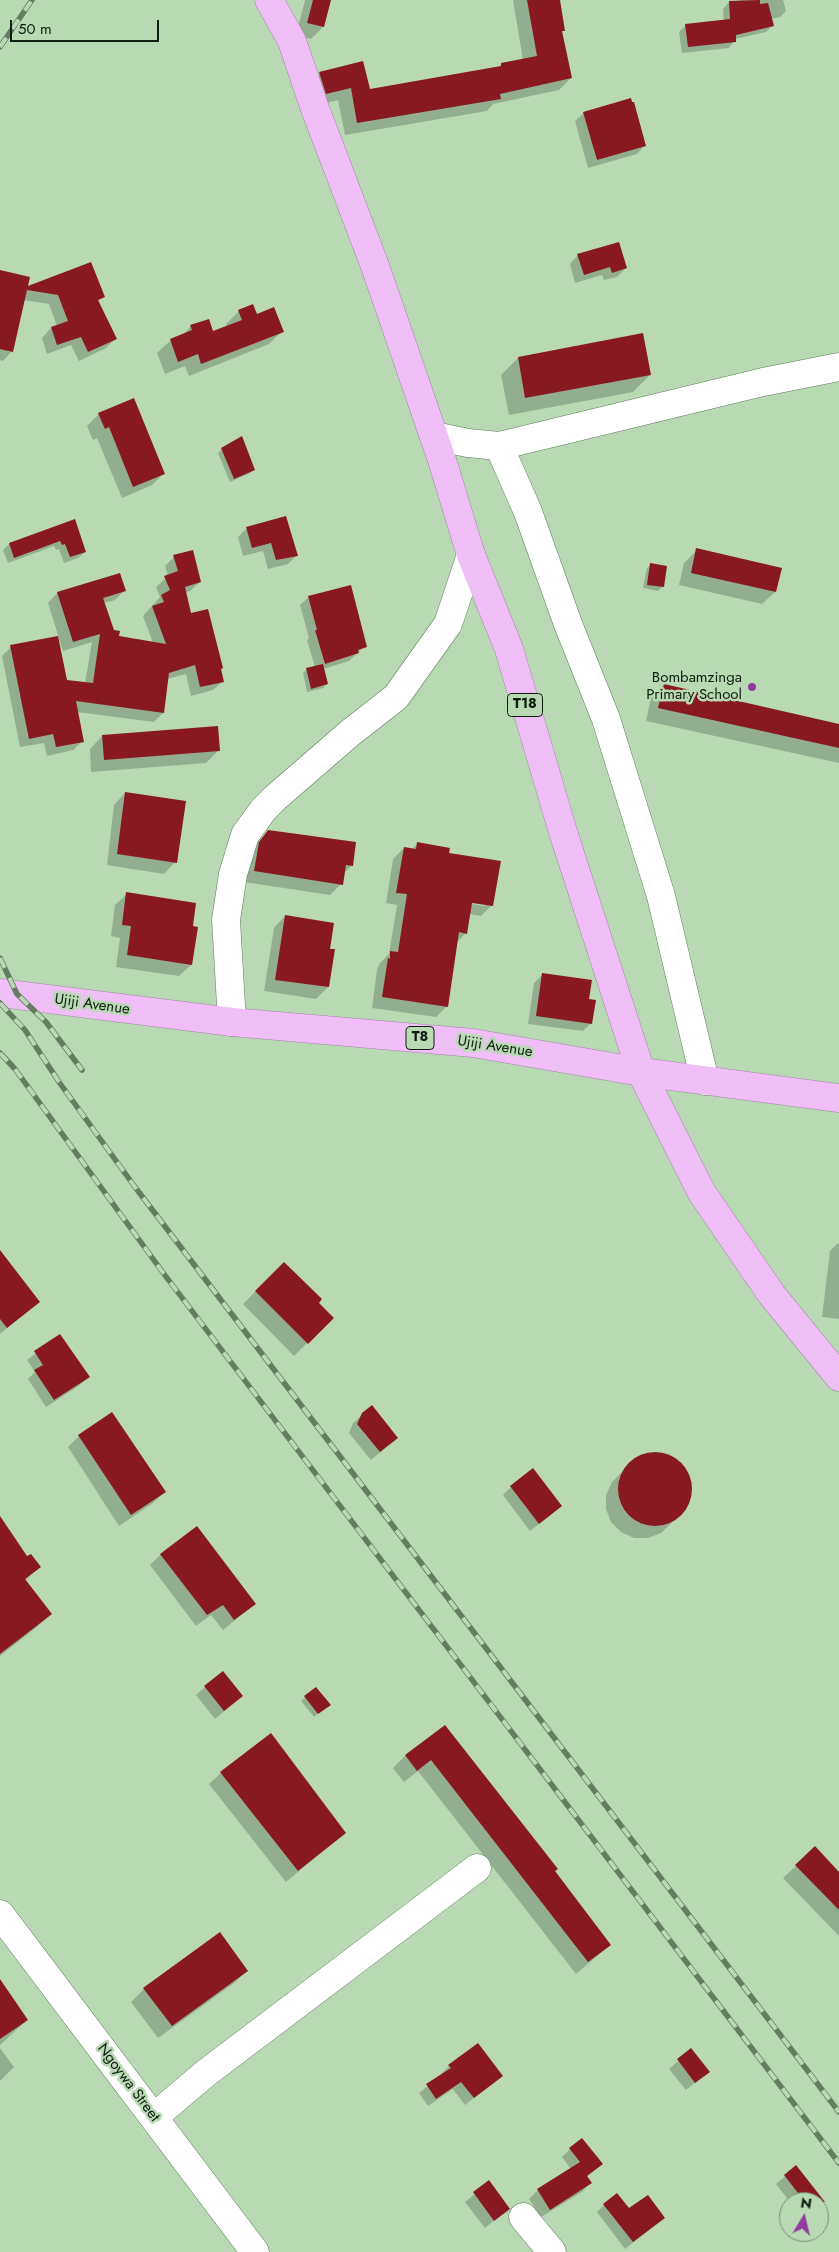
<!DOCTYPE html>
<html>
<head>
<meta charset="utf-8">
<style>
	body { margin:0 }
	#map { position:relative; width:839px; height:2252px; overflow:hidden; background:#b8d9b4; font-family:Jost,sans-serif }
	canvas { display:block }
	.north { position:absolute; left:779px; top:2192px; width:50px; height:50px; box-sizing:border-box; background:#b8d9b4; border:1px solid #758e72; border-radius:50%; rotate:9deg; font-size:14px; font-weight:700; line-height:20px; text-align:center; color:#111d10 }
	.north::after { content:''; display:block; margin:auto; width:18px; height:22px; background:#9539a3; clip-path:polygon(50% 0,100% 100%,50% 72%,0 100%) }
	.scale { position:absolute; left:10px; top:20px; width:149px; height:22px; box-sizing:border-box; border:2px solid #111d10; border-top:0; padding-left:6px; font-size:15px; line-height:18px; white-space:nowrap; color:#111d10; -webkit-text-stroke:4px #b8d9b4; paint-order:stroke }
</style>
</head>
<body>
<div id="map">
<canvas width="839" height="2252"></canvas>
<div class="north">N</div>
<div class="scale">50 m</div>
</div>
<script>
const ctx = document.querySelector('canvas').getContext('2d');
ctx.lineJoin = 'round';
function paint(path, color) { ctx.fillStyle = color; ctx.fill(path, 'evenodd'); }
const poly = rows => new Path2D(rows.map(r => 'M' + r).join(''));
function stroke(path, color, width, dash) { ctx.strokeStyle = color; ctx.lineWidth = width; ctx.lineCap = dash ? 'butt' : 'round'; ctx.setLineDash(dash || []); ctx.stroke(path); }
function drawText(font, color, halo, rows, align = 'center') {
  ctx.font = font + ' Jost,sans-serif'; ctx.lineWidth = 5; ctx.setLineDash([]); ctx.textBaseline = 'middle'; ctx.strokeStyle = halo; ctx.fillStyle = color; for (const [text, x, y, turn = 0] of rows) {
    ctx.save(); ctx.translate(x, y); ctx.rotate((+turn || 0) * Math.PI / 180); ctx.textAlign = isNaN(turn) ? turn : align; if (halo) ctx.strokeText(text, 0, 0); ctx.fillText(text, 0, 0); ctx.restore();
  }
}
const shadow = poly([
	[305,0,330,0,323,27,311,39,296,35],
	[513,0,559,0,564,30,561,33,571,78,559,90,493,104,487,111,345,135,338,100,314,106,307,86,320,73,369,90,498,68,501,65,523,60],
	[744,0,783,0,786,11,780,17,771,19,772,26,766,32,735,39,729,48,682,53,679,32,686,25,724,21,723,9,729,2],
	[584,113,645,145,637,154,588,168,575,121],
	[578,255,626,268,617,277,604,280,602,275,575,283,570,264],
	[0,272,26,288,103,297,97,302,115,339,106,348,79,361,71,345,47,354,42,338,51,328,57,326,49,304,23,300,12,351,3,361,0,360],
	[239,311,257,316,282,331,269,344,189,376,185,366,165,374,157,353,170,341,182,336,191,326,213,333,227,327,226,324],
	[518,358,650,375,633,392,509,415,501,375],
	[99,414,164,473,152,485,122,498,97,438,93,440,87,426],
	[222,449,254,469,250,473,230,482,218,453],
	[75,520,85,552,78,558,64,563,59,549,56,550,54,546,8,563,3,550,9,544],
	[246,529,296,556,288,564,268,569,263,551,243,556,238,537],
	[697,550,775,592,762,604,679,585,684,563],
	[174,557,200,582,190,591,185,593,190,614,220,670,223,681,213,690,191,696,186,674,167,679,163,713,154,722,77,712,83,741,73,750,47,756,44,743,20,747,2,656,11,647,66,681,85,683,92,642,63,651,48,603,57,593,119,575,124,591,115,600,104,603,113,631,118,637,153,643,143,616,160,597,156,587,168,576,165,566],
	[651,565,662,587,658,591,643,588,647,568],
	[309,597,365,646,349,661,323,669,327,684,323,688,307,692,303,673,307,669,315,667,307,640,309,638,300,605],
	[664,685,839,725,839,763,646,721,651,698],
	[102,736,219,750,206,763,91,772,90,749],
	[125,793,175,862,164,874,107,865,114,805],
	[268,832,352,865,343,874,341,884,330,895,244,882,257,843],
	[417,844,447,854,492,905,481,916,469,914,466,933,456,943,447,1006,436,1017,372,1008,377,970,380,963,389,954,397,905,386,903,393,859,404,848,412,849],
	[466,901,485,903,485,906,466,903],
	[127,894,191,927,191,965,179,976,116,967,120,938,111,936,115,905],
	[285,916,329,950,328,987,316,999,264,991,274,928],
	[542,975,587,1000,591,1023,583,1031,528,1024,534,983],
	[838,1243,839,1244,839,1319,822,1317,830,1251],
	[0,1262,39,1301,0,1334],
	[284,1263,332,1318,294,1356,243,1304],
	[60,1335,88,1377,80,1385,46,1407,28,1379,35,1372,27,1360],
	[363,1414,397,1438,371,1460,349,1433,353,1423],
	[79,1436,164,1492,153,1503,119,1526,68,1447],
	[649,1454,663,1454,676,1460,685,1470,691,1483,690,1497,685,1510,661,1533,648,1538,634,1538,621,1532,611,1522,606,1509,606,1495,612,1482,625,1469,636,1459],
	[511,1487,561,1506,530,1531,503,1495],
	[0,1518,27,1558,39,1567,25,1581,50,1614,37,1627,0,1656],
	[161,1554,255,1604,223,1630,211,1615,196,1626,150,1565],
	[205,1687,242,1696,215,1719,196,1695],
	[316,1688,325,1708,314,1717,301,1701],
	[445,1726,610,1945,576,1974,418,1771,404,1782,393,1768,405,1756],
	[221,1773,344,1833,286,1882,209,1784],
	[796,1866,839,1874,839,1936,783,1878],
	[246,1971,233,1984,158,2038,131,2002,144,1989],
	[0,1993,27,2020,0,2045],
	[0,2048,14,2067,0,2081],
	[691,2050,708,2072,686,2090,669,2069],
	[449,2066,502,2076,465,2105,453,2089,428,2106,419,2093,442,2075,441,2074],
	[570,2149,601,2164,586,2177,590,2183,582,2192,541,2217,529,2199,538,2190,571,2169,562,2157],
	[796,2167,824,2203,819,2208,819,2202,790,2202,776,2184],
	[489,2182,508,2209,485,2228,465,2202],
	[604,2205,628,2210,664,2218,625,2249,597,2212]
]);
const building = poly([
	[313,0,331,0,324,27,307,23],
	[527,0,560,0,565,31,562,31,572,78,500,94,501,99,357,123,351,88,326,94,319,72,363,61,370,89,501,66,501,63,537,56],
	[760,0,760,4,768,3,774,26,736,35,736,42,688,47,685,24,730,19,729,1],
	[631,98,632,102,634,102,646,146,597,160,583,112],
	[619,242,627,268,612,273,610,267,584,275,577,254],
	[91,262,105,297,98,300,117,339,88,352,81,337,57,345,51,327,68,321,58,295,27,290,13,352,0,349,0,270,30,277,28,286],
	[253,304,257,314,274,307,284,332,201,364,198,354,178,362,170,339,192,330,190,325,209,319,213,331,242,320,238,310],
	[643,333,651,375,525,398,518,357],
	[134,398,165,474,133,487,109,427,105,429,98,413],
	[242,436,255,470,234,479,221,448],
	[286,516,298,556,276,560,271,543,252,548,246,527],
	[75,519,86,552,70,557,65,544,62,545,60,541,14,558,9,543],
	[696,548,782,568,776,592,691,573],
	[193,550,201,582,185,587,191,613,208,609,223,668,221,669,224,682,200,687,195,665,169,673,164,713,76,701,84,742,56,747,53,734,29,739,10,645,58,636,67,680,93,683,100,634,73,642,57,592,120,573,126,591,103,598,114,630,120,631,119,636,166,644,152,606,164,602,161,595,170,590,164,576,178,571,173,555],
	[650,563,667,566,664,587,647,585],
	[351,585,367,647,358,650,359,653,325,664,315,630,317,630,308,596],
	[323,664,328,684,311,689,306,668],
	[664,684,839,724,839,748,658,708],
	[218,726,220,751,104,760,102,735],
	[125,792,186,801,177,863,117,854],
	[268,830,356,842,353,866,346,865,343,885,254,871,259,842],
	[417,842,450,848,449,853,501,861,493,906,472,903,467,934,459,932,448,1007,382,997,388,958,390,959,390,951,398,952,407,894,396,893,404,847,416,849],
	[126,892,196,903,193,926,198,927,192,965,127,955,131,926,122,925],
	[285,915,334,923,330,949,335,949,329,987,275,980],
	[542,973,592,980,589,999,596,1000,592,1024,536,1016],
	[0,1250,40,1302,7,1328,0,1319],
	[284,1262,322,1299,319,1303,334,1318,308,1344,255,1291],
	[60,1334,90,1377,54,1400,34,1370,43,1365,34,1351],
	[372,1405,398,1438,380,1452,357,1424,362,1413],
	[112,1412,166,1492,131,1515,78,1435],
	'618 1489a37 37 0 1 1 74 0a37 37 0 1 1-74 0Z',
	[533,1468,562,1506,539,1524,510,1486],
	[0,1516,27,1556,31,1554,41,1567,25,1579,52,1614,0,1654],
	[197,1526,256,1604,234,1620,223,1605,207,1615,160,1554],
	[223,1671,243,1696,224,1711,204,1686],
	[316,1687,331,1705,318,1714,304,1696],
	[445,1725,558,1869,555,1871,611,1945,588,1962,431,1760,417,1771,405,1755],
	[271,1733,346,1833,298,1871,220,1772],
	[815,1846,839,1872,839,1910,795,1865],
	[220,1932,248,1971,172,2026,143,1988],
	[0,1979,28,2020,0,2039],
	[478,2043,503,2076,474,2098,461,2082,436,2099,426,2084,451,2068,448,2065],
	[691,2048,710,2072,695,2083,677,2059],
	[582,2138,603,2164,587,2176,592,2183,550,2210,537,2189,580,2162,569,2148],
	[796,2165,825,2202,805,2202,784,2175],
	[489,2180,510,2209,494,2221,473,2192],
	[617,2193,629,2208,648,2195,665,2218,633,2242,603,2204]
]);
const minor = poly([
	[434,436,468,443,499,446,763,382,839,367],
	[499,446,528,512,568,624,606,719,661,896,705,1081],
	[232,1022,226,920,233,874,245,835,263,810,275,798,350,733,396,697,448,624,471,555],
	[0,1914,255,2252],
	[154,2117,206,2073,477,1868],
	[523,2217,552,2252]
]);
const highway = poly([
	[269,0,292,41,314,106,375,266,442,460,471,555,509,649,563,832,641,1072,702,1193,772,1295,839,1377],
	[0,993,232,1022,473,1043,641,1072,839,1098]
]);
const rail = poly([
	[0,47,32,0],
	[0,958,17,994,46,1022,82,1070],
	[0,1003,25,1030,59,1082,135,1187,839,2112],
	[0,1053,15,1069,164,1274,839,2163]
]);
const markers = [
	[752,687,5,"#9539a3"]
];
const shields = [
	[525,705,35],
	[420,1038,28]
];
const shieldNames = [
	["T18",525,705],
	["T8",420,1038]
];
const poiNames = [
	["Bombamzinga",742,678],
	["Primary School",742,695]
];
const streetNames = [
	["Ujiji Avenue",92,1005,8],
	["Ujiji Avenue",495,1047,9],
	["Ngoywa Street",128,2083,53]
];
paint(shadow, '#0003');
paint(building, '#881923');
stroke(minor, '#5d7c5a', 29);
stroke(highway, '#a286a6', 29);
stroke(minor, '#fff', 28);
stroke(highway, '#f0bff7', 28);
stroke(rail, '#657c63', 5.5);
stroke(rail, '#b8d9b4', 4, [11]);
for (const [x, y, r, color] of markers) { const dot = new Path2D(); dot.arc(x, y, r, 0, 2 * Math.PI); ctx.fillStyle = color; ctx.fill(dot); stroke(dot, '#b8d9b4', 2); }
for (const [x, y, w] of shields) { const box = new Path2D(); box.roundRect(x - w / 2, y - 11.5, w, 23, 4); ctx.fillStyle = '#b8d9b4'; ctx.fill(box); stroke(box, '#111d10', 1); }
drawText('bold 14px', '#111d10', null, shieldNames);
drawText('15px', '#111d10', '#b8d9b4', poiNames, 'right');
drawText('15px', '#111d10', '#b8d9b4', streetNames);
</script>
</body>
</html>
